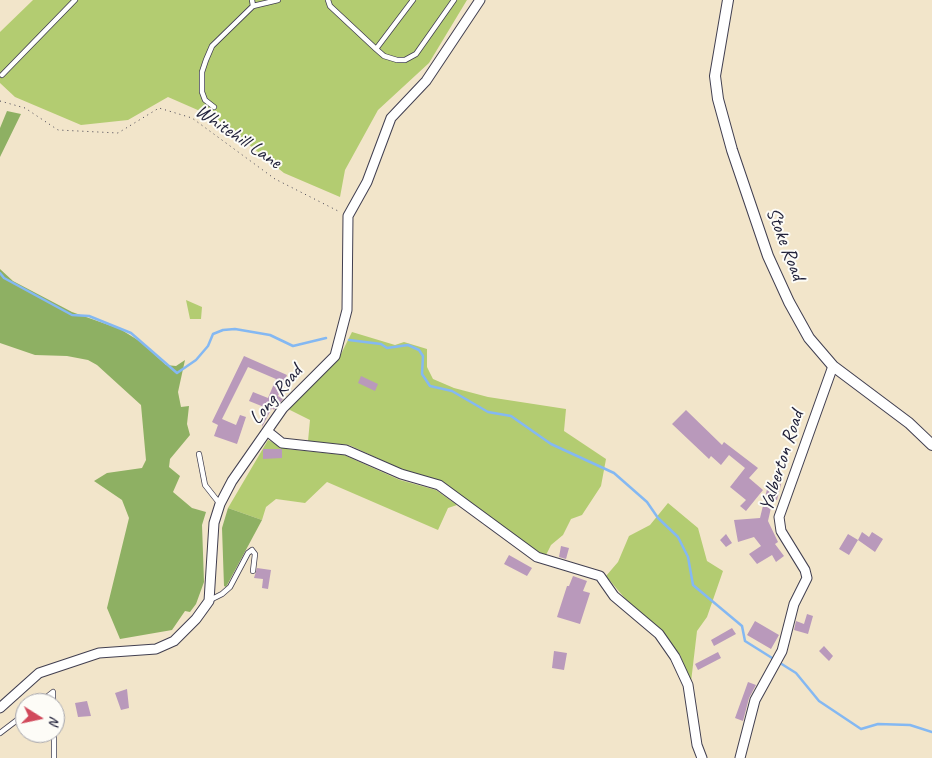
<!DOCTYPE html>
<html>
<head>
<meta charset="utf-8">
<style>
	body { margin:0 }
	#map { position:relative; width:932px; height:758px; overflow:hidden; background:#f2e5ca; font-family:Caveat,sans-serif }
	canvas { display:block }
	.north { position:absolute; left:15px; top:693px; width:50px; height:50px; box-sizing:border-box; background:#fdfcf7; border:1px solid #a5a5ac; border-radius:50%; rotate:100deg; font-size:14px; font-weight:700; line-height:20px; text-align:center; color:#22223b }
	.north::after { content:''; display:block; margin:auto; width:18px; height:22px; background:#d1495b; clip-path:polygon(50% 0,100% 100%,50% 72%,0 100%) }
</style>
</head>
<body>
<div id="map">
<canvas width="932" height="758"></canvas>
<div class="north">N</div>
</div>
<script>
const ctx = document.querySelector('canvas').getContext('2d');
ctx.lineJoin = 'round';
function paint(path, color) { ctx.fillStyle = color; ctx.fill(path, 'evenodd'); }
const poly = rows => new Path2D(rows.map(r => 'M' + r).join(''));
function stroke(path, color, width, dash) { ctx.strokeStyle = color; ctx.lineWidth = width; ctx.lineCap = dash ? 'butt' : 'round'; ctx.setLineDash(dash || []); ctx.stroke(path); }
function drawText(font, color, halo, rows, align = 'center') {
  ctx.font = font + ' Caveat,sans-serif'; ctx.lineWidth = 4; ctx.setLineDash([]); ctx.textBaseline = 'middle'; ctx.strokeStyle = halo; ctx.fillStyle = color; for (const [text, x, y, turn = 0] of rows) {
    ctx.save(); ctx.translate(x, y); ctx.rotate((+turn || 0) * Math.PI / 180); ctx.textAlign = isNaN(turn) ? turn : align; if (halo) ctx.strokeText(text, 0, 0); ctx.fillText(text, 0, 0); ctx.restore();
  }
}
const green = poly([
	[33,0,467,0,429,63,378,110,345,170,340,197,284,173,216,118,168,97,128,120,81,125,15,97,0,83,0,32],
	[186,300,202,307,201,319,190,319],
	[352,332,395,345,404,342,427,349,427,367,433,379,454,388,488,397,566,409,564,431,606,459,601,486,582,515,571,519,563,535,551,545,546,555,536,551,442,482,401,469,349,445,308,441,310,420,288,409,338,360],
	[268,440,287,449,344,455,400,480,436,490,457,505,448,508,438,530,327,482,305,503,276,499,266,507,262,520,228,508],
	[668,503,698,528,707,561,723,571,707,617,697,631,691,682,680,655,661,630,628,602,606,576,618,562,629,536,650,525]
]);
const forest = poly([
	[7,111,21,114,0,157,0,128],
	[0,269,13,281,72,312,120,329,141,342,166,365,176,366,185,360,178,392,181,407,189,406,187,424,190,435,170,459,169,467,180,476,173,492,192,508,206,512,202,525,204,582,196,604,190,612,185,611,172,630,120,639,107,608,129,518,122,500,94,481,107,473,142,468,146,460,141,405,97,365,88,360,67,356,35,355,0,343],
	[228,508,262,520,226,587,224,586,222,528]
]);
const stream = poly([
	[0,273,4,278,72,315,89,316,131,333,177,373,196,360,208,346,213,334,223,330,235,329,270,335,293,346,326,338],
	[349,340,381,344,387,348,408,345,419,350,423,356,422,374,430,386,452,391,488,412,511,416,551,444,614,473,647,502,658,518,678,537,688,557,693,585,742,626,745,641,796,673,819,701,861,729,878,724,910,725,932,732]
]);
const building = poly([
	[244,356,287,375,278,396,283,399,274,410,272,408,262,427,264,407,249,401,253,392,268,398,276,379,248,367,222,419,236,425,240,415,246,417,237,444,214,436,218,425,212,422],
	[361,376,378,384,375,391,358,383],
	[686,410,722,445,724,442,758,468,749,478,763,490,746,511,740,506,746,500,730,487,745,468,729,455,721,465,711,456,709,459,672,424],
	[263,449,282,449,282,458,263,459],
	[769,481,781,484,777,500,773,499,768,521,778,542,775,544,784,556,776,562,772,555,757,564,749,554,761,546,754,537,738,542,734,520,760,518],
	[862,532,869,537,872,532,883,539,875,552,858,540],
	[726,534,732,543,726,547,720,540],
	[848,534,858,540,849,555,839,549],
	[561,546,569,548,566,559,559,557],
	[509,555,532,568,527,576,504,564],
	[257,568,271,570,268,589,262,588,263,579,254,578],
	[573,576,587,581,583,591,590,593,580,624,557,617,567,586,569,586],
	[807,614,813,616,808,634,794,630,796,621,804,624],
	[755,621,779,635,771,649,747,635],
	[732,628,736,634,714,646,711,640],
	[824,646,833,656,829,661,819,651],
	[554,651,567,653,564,670,552,668],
	[718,652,721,658,698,670,695,664],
	[748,682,756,685,749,698,743,721,735,718],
	[127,689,129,708,121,710,115,693],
	[87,701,91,716,78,717,75,703]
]);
const path = poly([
	[0,101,25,108,58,130,118,133,159,108,192,118,275,179,340,212]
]);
const service = poly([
	[328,0,330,6,376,49,413,0],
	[253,6,278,0],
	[376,49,384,56,397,60,405,60,416,54,454,0],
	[2,75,75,0],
	[214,107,205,100,202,92,202,72,206,60,212,46,253,6,252,0],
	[199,454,205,485,220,504],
	[210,600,222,594,230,587,248,553,252,550,255,554,253,571],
	[39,703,53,692,53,703],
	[0,733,25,714],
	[54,733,54,758]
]);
const minor = poly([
	[267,431,282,443,346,450,401,474,439,485,537,557,600,576,614,596,659,634,675,657,688,685,697,745,702,758],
	[0,708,39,673,99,653,156,649,174,641,196,619,209,601,214,523,220,504,232,481,283,408,335,356,347,310,348,216,367,182,391,118,426,81,480,0],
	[740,758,755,700,782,651,794,604,807,578,805,570,781,531,779,517,833,366]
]);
const tertiary = poly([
	[728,0,715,76,718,99,732,150,768,256,789,302,809,338,833,366,909,423,932,445]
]);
const streetNames = [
	["Whitehill Lane",238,137,34],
	["Stoke Road",785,244,69],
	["Long Road",276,395,-50],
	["Yalberton Road",782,461,-72]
];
paint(green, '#b3cc71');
paint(forest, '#8eb063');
stroke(stream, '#84b8f2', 2.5);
paint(building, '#b999bb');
stroke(service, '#413f50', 6);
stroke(minor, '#413f50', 11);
stroke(tertiary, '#413f50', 12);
stroke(path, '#413f50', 1, [1, 4]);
stroke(service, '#fff', 4.5);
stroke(minor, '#fff', 9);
stroke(tertiary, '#fff', 10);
drawText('20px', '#22223b', '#fdfcf7', streetNames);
</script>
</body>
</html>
